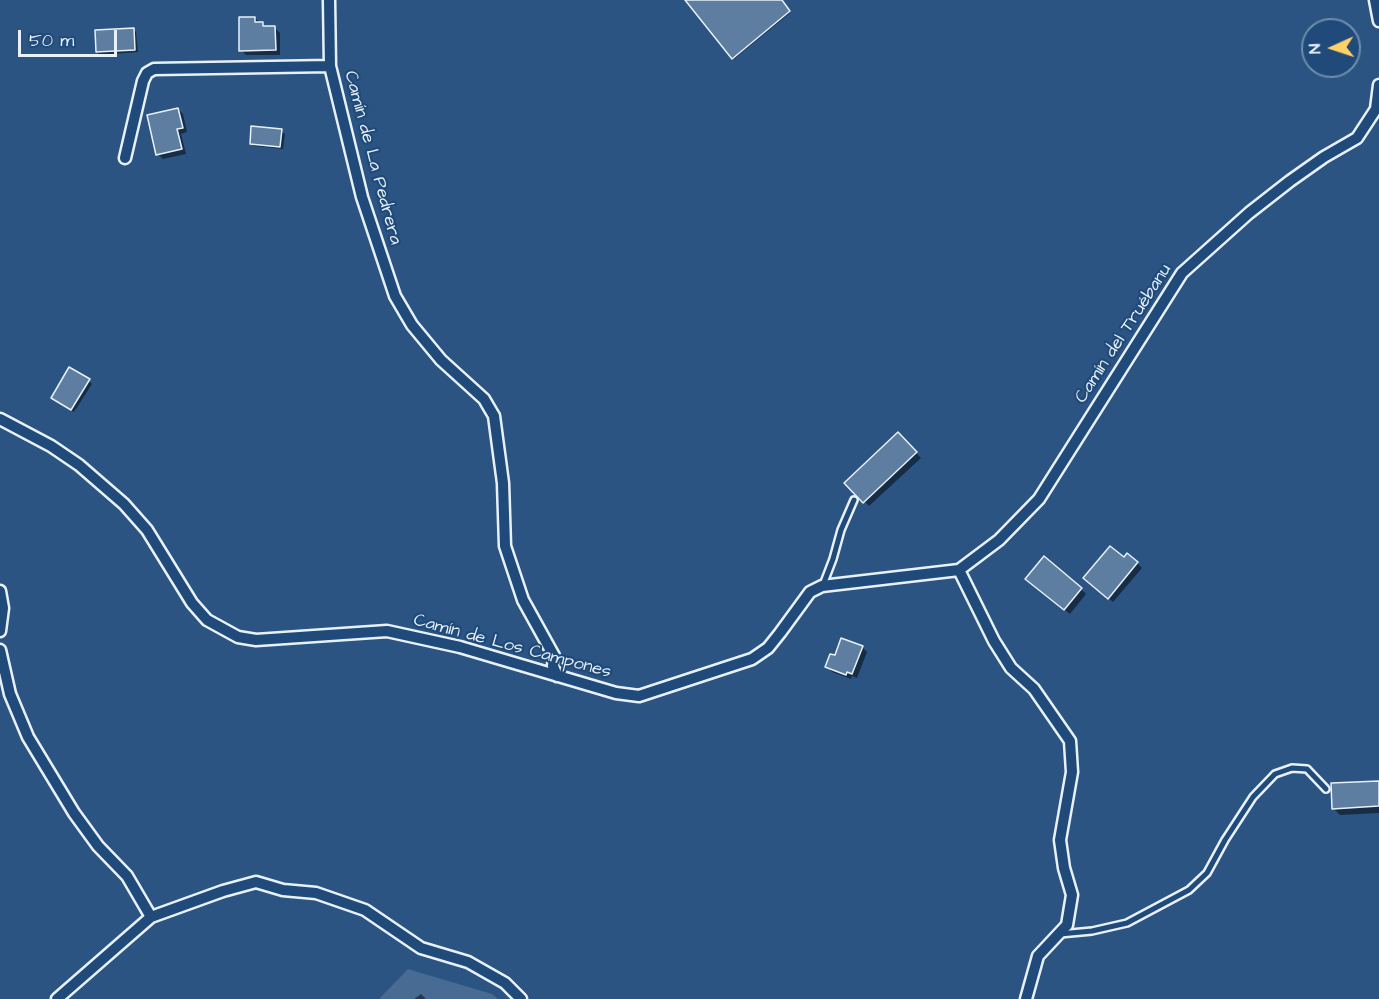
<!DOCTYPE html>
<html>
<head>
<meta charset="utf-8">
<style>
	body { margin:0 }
	#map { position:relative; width:1379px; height:999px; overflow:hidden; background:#2b5482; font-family:"Architects Daughter",sans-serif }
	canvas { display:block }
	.north { position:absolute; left:1301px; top:18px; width:60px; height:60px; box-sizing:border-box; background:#1f4a7a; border:2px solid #6f8dac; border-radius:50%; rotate:267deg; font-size:16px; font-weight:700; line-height:24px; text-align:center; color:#e8f1f8 }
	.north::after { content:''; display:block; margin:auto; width:21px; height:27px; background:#ffd166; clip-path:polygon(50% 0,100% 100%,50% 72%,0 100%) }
	.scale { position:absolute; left:18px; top:30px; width:99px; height:27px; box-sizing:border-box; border:3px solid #e8f1f8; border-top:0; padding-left:8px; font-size:18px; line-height:21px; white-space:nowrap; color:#e8f1f8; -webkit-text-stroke:4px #1f4a7a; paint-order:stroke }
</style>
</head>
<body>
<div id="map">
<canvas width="1379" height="999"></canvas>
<div class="north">N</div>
<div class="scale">50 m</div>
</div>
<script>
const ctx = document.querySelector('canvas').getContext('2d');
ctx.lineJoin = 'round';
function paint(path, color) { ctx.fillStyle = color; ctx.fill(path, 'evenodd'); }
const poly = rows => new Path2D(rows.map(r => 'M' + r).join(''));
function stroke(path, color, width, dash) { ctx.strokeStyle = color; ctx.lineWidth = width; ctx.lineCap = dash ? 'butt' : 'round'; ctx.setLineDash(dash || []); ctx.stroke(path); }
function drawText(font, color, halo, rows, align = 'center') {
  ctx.font = font + ' "Architects Daughter",sans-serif'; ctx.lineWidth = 4.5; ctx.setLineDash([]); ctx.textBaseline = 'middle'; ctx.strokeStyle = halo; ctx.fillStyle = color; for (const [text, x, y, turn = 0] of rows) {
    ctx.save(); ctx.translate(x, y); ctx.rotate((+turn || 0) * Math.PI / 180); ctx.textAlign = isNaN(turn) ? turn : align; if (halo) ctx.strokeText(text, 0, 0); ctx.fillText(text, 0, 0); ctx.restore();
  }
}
const green = poly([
	[408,969,492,994,498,999,379,999]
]);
const shadow = poly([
	[687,0,780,0,790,13,734,59],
	[255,18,266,28,275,28,280,33,280,55,246,55,241,50],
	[133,29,136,32,138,52,100,55,97,52],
	[178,109,183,114,187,132,181,134,186,154,163,159,158,154],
	[281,131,285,134,283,149,254,146,251,143],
	[89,381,92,384,74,412,56,401],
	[898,434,921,458,869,506,847,483],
	[1124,559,1137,563,1142,568,1113,602,1090,583],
	[1032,584,1081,589,1086,594,1070,614],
	[862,647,867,652,857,678,852,676,851,679,832,672,827,667,836,657],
	[1379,783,1379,813,1340,815,1333,808],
	[421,994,426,999,414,999]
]);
const building = poly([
	[685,0,782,0,790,11,732,59,685,0],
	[239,17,255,17,255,22,263,22,263,26,275,26,276,50,239,51,239,17],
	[134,28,135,50,96,52,95,30,134,28],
	[178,108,183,128,177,129,182,149,156,155,147,115,178,108],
	[251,126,282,129,280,147,250,144,251,126],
	[69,367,90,379,71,410,51,398,69,367],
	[898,432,917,452,863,503,844,483,898,432],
	[1110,546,1124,557,1127,553,1138,562,1108,599,1083,578,1110,546],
	[1044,556,1082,588,1064,610,1025,579,1044,556],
	[841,638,863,646,852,674,847,672,846,675,825,667,830,654,835,655,841,638],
	[1379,781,1379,806,1332,809,1331,783,1379,781]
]);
const service = poly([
	[823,585,833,559,841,530,854,500],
	[1060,934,1092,931,1127,923,1189,890,1207,873,1225,840,1253,797,1275,774,1292,768,1307,769,1326,789]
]);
const minor = poly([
	[329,0,330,66,362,197,395,296,412,325,441,360,484,399,494,416,503,483,505,546,523,600,554,656,553,666,557,676],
	[1375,0,1379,21],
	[125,158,143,81,147,73,154,69,330,66],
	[0,419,51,446,79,465,124,504,147,530,192,603,207,620,238,637,256,640,387,631,460,647,616,693,639,696,752,659,768,648,780,633,810,592,822,586,959,570],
	[959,570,999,540,1039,499,1182,273,1249,213,1290,181,1324,157,1357,138,1376,109,1379,85],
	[959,570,994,641,1011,668,1034,689,1070,741,1072,772,1060,840,1064,868,1072,895,1067,925,1038,956,1026,999],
	[0,591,3,608,0,631],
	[0,650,10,694,28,737,74,813,98,846,127,876,151,917],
	[57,999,151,917,223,891,256,882,283,890,316,893,365,910,421,948,468,962,505,983,521,999]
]);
const streetNames = [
	["Camín de La Pedrera",372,158,75],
	["Camín del Truébanu",1124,334,-57],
	["Camín de Los Campones",512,647,15]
];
paint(green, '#476b93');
paint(shadow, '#0007');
paint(building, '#5d7da1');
stroke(building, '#e8f1f8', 1.5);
stroke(service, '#e8f1f8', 10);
stroke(minor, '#e8f1f8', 15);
stroke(service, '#1f4a7a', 5);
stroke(minor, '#1f4a7a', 10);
drawText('18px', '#e8f1f8', '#1f4a7a', streetNames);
</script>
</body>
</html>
